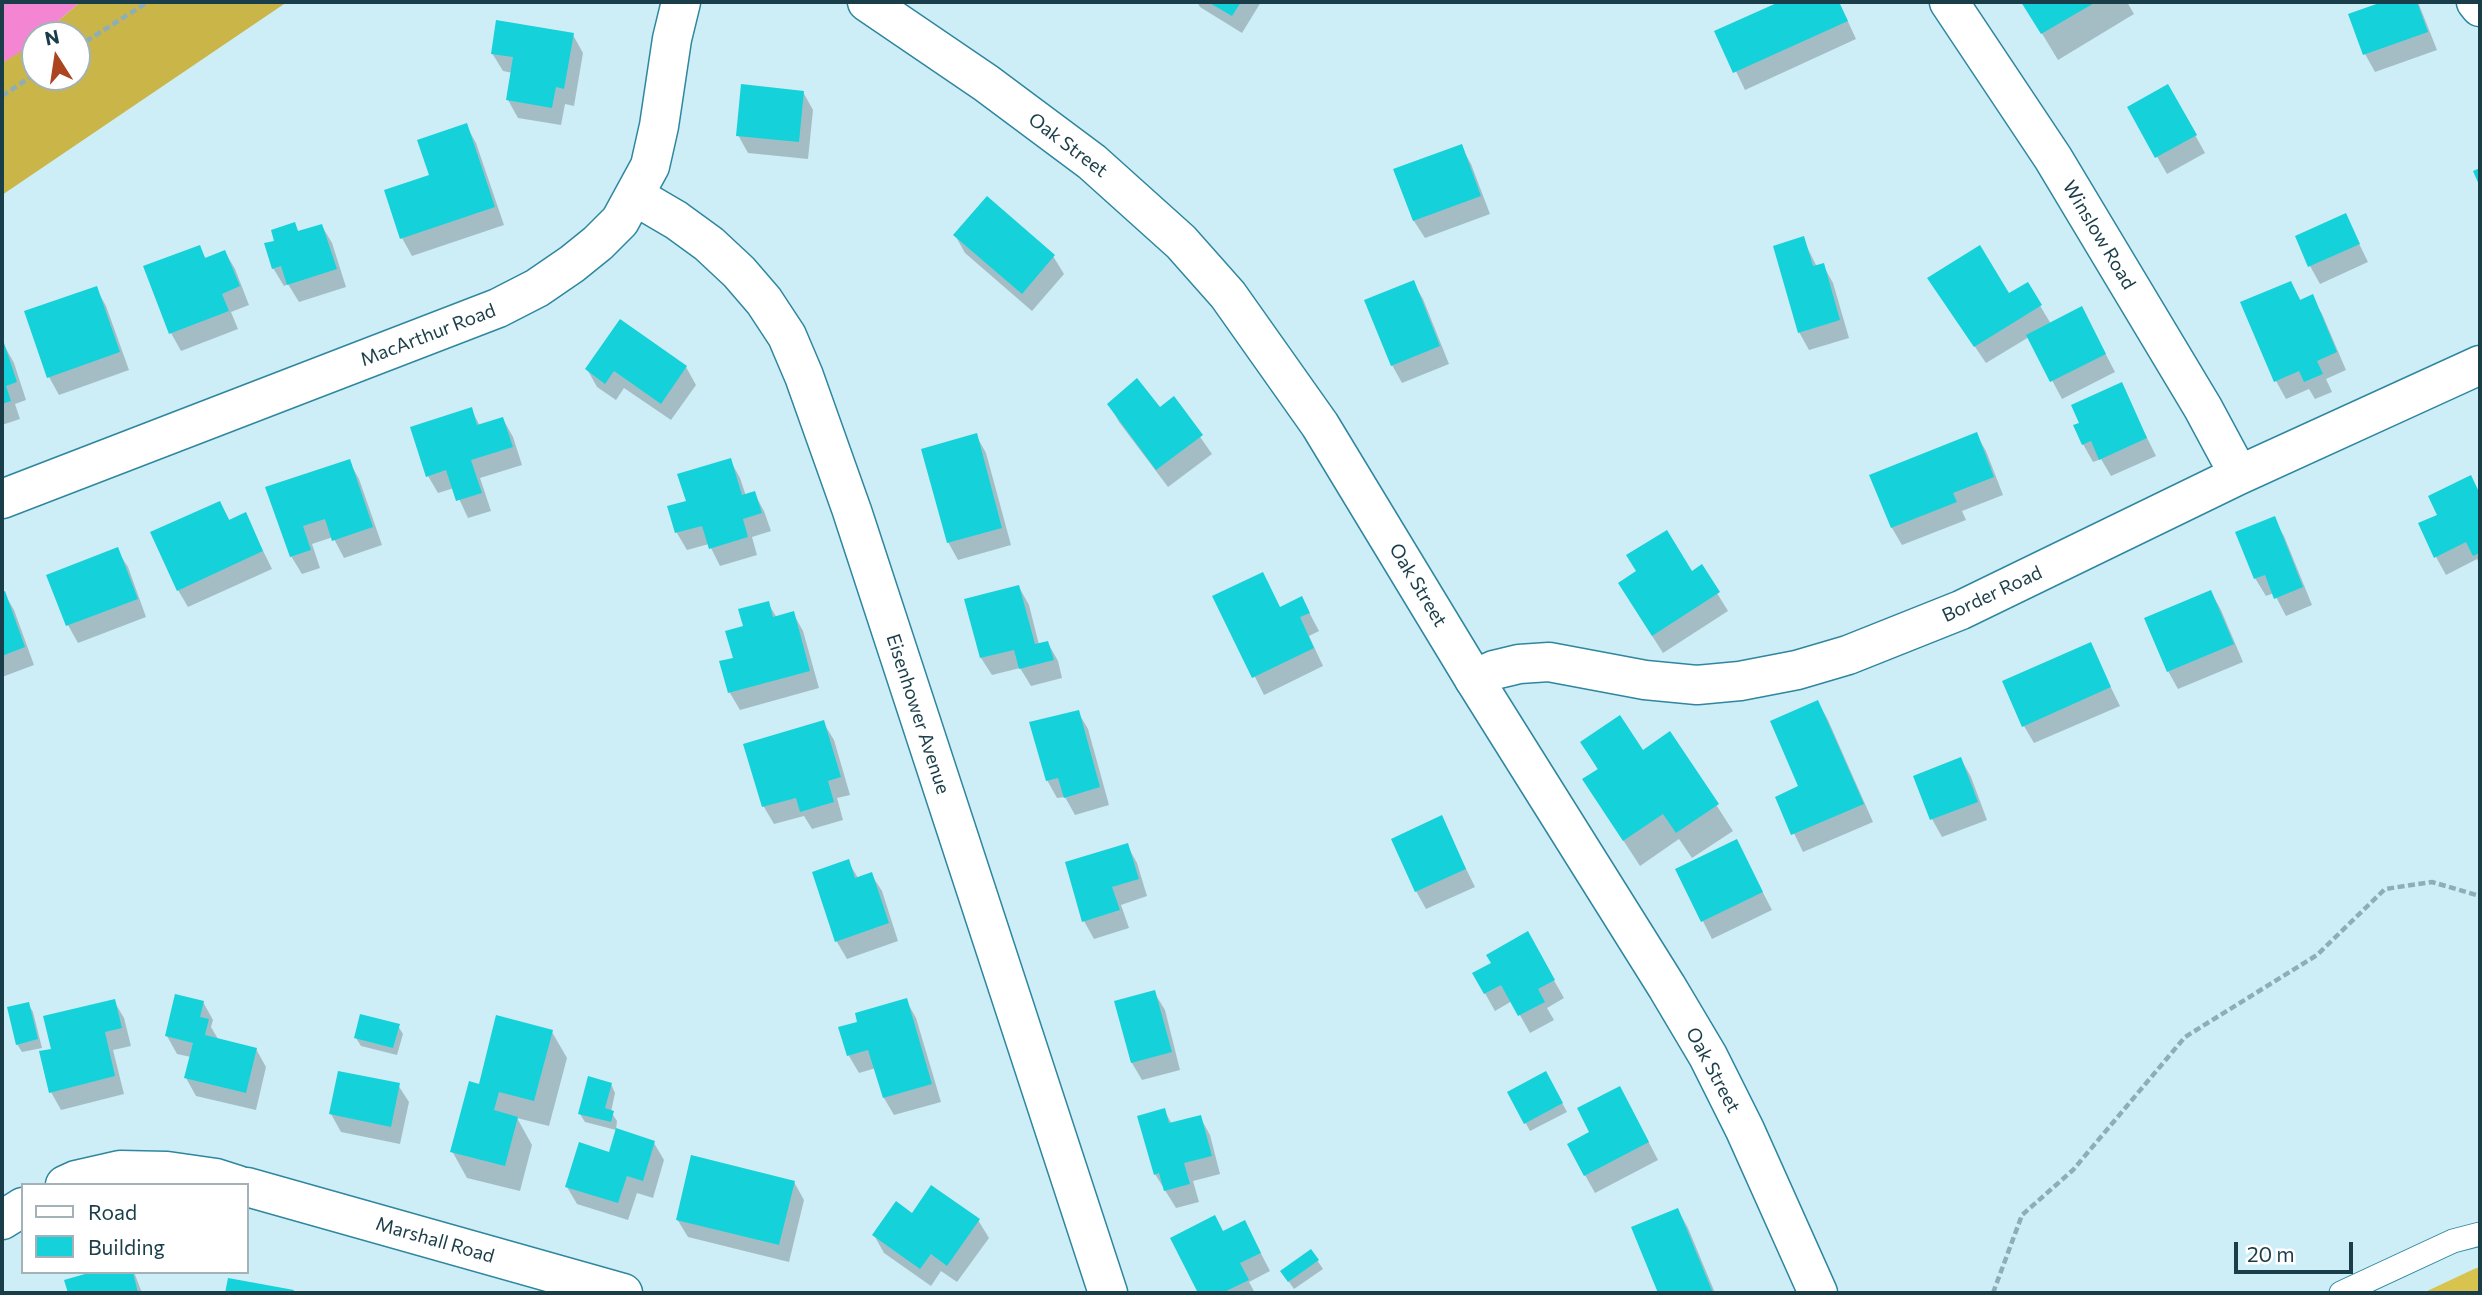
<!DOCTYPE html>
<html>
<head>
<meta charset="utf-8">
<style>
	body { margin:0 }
	#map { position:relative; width:2482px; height:1295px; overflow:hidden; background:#cdedf7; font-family:Commissioner,sans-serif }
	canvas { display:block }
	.frame { position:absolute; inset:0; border:4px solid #1a3e49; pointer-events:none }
	.legend { position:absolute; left:21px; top:1183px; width:228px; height:91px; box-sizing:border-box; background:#fff; border:2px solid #a3b2b6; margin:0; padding:9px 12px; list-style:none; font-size:21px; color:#1a3e49 }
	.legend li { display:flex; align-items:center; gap:14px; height:35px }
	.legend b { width:35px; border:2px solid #a3b2b6 }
	.north { position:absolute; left:21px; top:21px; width:70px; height:70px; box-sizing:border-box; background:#fff; border:2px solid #a3b2b6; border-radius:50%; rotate:348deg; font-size:19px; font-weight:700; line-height:28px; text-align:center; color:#1a3e49 }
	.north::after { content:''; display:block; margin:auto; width:24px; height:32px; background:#ac451f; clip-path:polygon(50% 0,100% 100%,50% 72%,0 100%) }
	.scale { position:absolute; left:2234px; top:1242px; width:119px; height:32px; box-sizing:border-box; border:4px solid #1a3e49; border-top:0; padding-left:9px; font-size:21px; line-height:24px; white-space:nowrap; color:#1a3e49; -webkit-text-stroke:5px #fff; paint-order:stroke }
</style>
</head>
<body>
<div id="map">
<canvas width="2482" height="1295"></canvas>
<div class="frame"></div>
<ul class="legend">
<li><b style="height:9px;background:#fff"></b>Road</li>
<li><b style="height:19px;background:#15d1d9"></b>Building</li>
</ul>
<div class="north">N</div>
<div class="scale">20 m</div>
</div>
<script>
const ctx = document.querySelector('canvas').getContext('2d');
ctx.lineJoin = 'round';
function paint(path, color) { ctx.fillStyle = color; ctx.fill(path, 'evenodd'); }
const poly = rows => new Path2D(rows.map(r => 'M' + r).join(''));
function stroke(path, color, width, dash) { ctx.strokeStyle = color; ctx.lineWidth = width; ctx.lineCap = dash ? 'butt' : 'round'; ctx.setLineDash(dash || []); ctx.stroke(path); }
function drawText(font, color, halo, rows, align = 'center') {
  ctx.font = font + ' Commissioner,sans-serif'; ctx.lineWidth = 6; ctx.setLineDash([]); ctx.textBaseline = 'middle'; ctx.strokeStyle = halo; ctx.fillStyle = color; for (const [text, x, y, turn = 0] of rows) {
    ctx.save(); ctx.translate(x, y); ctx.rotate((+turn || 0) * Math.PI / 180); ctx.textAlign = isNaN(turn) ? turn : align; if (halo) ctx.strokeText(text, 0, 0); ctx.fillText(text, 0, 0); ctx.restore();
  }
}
const green = poly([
	[2480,1267,2480,1293,2423,1293,2474,1269]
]);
const forest = poly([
	[80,2,287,2,2,195,2,63,35,41,35,77,77,77,77,35,42,35]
]);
const water = poly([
	[2,2,80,2,42,35,35,35,35,41,28,47,2,63]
]);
const shadow = poly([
	[1197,2,1261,2,1242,33,1200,7],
	[1783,2,1839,2,1856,39,1745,90,1717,32],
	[2023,2,2127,2,2134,14,2058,60],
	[2387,2,2418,2,2437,50,2375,72,2365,54,2351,15],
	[573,35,583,53,574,106,565,104,561,125,518,118,508,100,513,73,503,71,492,53],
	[2168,86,2205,153,2167,174,2129,108],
	[803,92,813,110,808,159,748,153,738,135],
	[466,125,476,143,504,225,412,256,402,238,431,176],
	[1461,146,1471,164,1490,214,1425,238,1414,221,1396,170],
	[2345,215,2368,262,2320,284,2310,266],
	[294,224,299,233,322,226,332,243,346,287,299,302,288,284,284,286,273,268,276,242],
	[955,235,1053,256,1064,274,1032,311,965,253],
	[1803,239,1817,267,1823,265,1833,283,1849,338,1809,350,1799,332],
	[199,247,206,259,225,252,235,269,249,305,231,312,238,329,181,351,171,333],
	[1929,279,2008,296,2027,284,2051,324,2091,326,2115,372,2062,399,2029,337,1986,363],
	[1413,282,1423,299,1449,364,1402,383,1392,365],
	[2291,283,2301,301,2312,297,2322,314,2346,370,2326,379,2332,392,2315,399,2309,389,2286,399,2276,381],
	[96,288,106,306,129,370,59,395,49,377],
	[4,345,14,363,26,400,15,404,20,419,2,425,2,346],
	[686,367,696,385,671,420,624,388,616,400,597,387,587,369],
	[2121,385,2156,456,2111,476,2101,459,2093,462,2083,444,2082,423],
	[1173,398,1212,454,1168,487,1119,422,1109,404,1160,409],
	[471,409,480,426,503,419,513,437,522,465,480,478,491,511,468,518,454,488,438,493,428,476],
	[1976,434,1986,451,2003,495,1962,511,1966,520,1902,545,1892,528,1871,476],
	[976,435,986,453,1011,545,958,560,948,542],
	[730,460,740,478,746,496,754,493,764,511,771,531,752,537,757,555,720,566,709,544,687,550,677,533,669,507,688,502],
	[349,461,359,479,382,545,344,558,333,537,312,544,320,568,302,574,291,556,268,488],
	[2470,477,2480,495,2480,566,2477,559,2446,575,2436,557,2439,515],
	[220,503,230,521,245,514,272,569,188,607,178,590],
	[2274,519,2284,536,2312,605,2286,616,2274,593,2266,596,2255,578],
	[117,550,128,567,146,617,78,643,68,625,48,576],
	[1701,567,1728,611,1663,653,1630,601,1638,572,1692,573],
	[1019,587,1029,605,1039,645,1048,643,1058,661,1062,678,1031,686,1020,668,992,675,981,658],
	[2211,592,2221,610,2243,662,2178,689,2168,671],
	[2,593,4,593,14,610,34,665,2,677],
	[1215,597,1280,609,1302,599,1319,631,1309,636,1323,666,1264,695],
	[768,603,777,618,793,613,803,631,819,688,740,710,730,693,721,663,735,659,745,627],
	[2090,645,2120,706,2034,743,2024,726],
	[1818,702,1828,720,1873,822,1803,852,1777,798,1801,787],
	[1078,712,1088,729,1109,805,1075,815,1065,797,1057,798,1047,780],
	[823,722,834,740,850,795,837,798,843,820,812,829,804,816,774,824,764,807,745,745],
	[1670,733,1733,831,1692,858,1679,839,1640,866,1584,780,1598,770,1582,743,1642,752],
	[1961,759,1971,777,1987,820,1942,837,1932,819,1916,777],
	[1441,818,1475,887,1426,909,1416,891],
	[1736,841,1772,910,1712,939,1677,870],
	[1127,845,1137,863,1147,896,1121,905,1129,928,1094,939,1084,921],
	[848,861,858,878,871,874,882,891,898,941,847,959,837,942,815,873],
	[1527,933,1564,998,1547,1008,1554,1020,1530,1033,1512,1001,1495,1011,1474,974,1493,964],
	[1154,992,1165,1010,1180,1070,1142,1080,1132,1063],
	[906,1000,916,1018,941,1102,894,1115,884,1098,876,1068,859,1073,849,1056,840,1028,859,1023],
	[114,1001,124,1018,131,1046,113,1050,124,1094,61,1110,51,1092,53,1050],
	[203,1002,213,1020,211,1027,218,1039,256,1049,266,1067,256,1110,196,1096,186,1078,191,1057,177,1054,167,1036],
	[28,1004,33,1012,42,1048,22,1052,17,1044],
	[398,1026,403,1034,397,1055,361,1046,356,1038],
	[552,1032,567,1058,549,1126,517,1118,532,1145,520,1191,467,1178,452,1151,480,1086],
	[1546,1073,1567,1112,1530,1131,1509,1093],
	[611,1084,615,1093,611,1112,617,1121,616,1130,585,1122,580,1114],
	[398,1085,409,1102,400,1144,341,1132,331,1114],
	[1630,1106,1658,1160,1595,1193,1585,1175],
	[1164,1110,1172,1124,1200,1117,1210,1135,1220,1174,1193,1181,1199,1202,1176,1208,1155,1174],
	[654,1143,664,1160,653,1198,637,1193,628,1220,577,1204,567,1187,610,1154],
	[794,1182,804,1200,789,1262,688,1237,677,1219],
	[1678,1210,1688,1228,1715,1293,1660,1293,1633,1228],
	[912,1215,978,1220,989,1238,957,1282,941,1271,931,1286,884,1253,874,1235],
	[1223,1232,1254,1240,1270,1271,1249,1282,1255,1293,1200,1293,1173,1238],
	[1311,1251,1323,1269,1294,1289,1287,1279],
	[99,1272,134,1272,142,1293,70,1293,66,1281]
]);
const building = poly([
	[1208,2,1241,2,1232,16],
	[1779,2,1839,2,1848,21,1733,73,1714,31],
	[2021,2,2096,2,2041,34],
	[2382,2,2417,2,2428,32,2363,55,2348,14],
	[496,20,574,33,564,89,556,87,552,108,506,100,513,57,491,54],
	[741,84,804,91,799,142,736,136],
	[2168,84,2197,135,2155,158,2127,107],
	[467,123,495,207,400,239,384,190,429,175,417,140],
	[1462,144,1481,196,1413,221,1393,169],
	[2480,168,2480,187,2473,171],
	[987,196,1055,255,1022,294,953,235],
	[2346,213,2360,244,2308,267,2295,236],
	[295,222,298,231,322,224,337,269,287,285,281,266,272,269,264,243,274,241,271,230],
	[1804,236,1813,266,1824,263,1840,320,1798,333,1773,246],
	[200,245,205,258,225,250,240,286,222,294,229,311,169,334,143,266],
	[1980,245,2009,293,2028,282,2042,305,1974,347,1927,278],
	[1414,280,1440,346,1391,366,1364,300],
	[2291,281,2300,300,2313,294,2337,352,2317,361,2323,374,2304,382,2299,371,2274,382,2240,302],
	[97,286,120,352,47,378,24,311],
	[2082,306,2106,354,2050,382,2026,335],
	[620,319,687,366,661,404,614,371,605,384,585,369],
	[4,343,17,382,6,386,11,401,2,404,2,344],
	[1137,378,1160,407,1174,396,1203,435,1156,470,1107,404],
	[2122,382,2147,438,2099,460,2091,441,2082,445,2073,425,2079,423,2071,405],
	[472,407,477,425,503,417,513,447,471,460,482,493,456,501,446,470,426,477,410,427],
	[1977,432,1994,477,1953,493,1957,502,1891,528,1869,475],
	[977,433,1002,528,947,543,921,449],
	[731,458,742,495,755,491,762,513,743,519,748,537,709,549,702,526,675,533,667,506,686,501,677,474],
	[350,459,373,527,332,541,325,519,303,526,311,550,290,557,265,487],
	[2471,475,2480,494,2480,553,2473,556,2466,542,2434,558,2418,523,2437,515,2428,496],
	[220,501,229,520,246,512,263,551,177,591,150,532],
	[2275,516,2303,587,2274,599,2265,575,2254,579,2235,532],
	[1667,530,1692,571,1702,564,1720,592,1652,636,1618,583,1636,571,1626,555],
	[118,547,138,599,66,626,46,575],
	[1263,572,1280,607,1302,596,1310,613,1300,617,1314,648,1252,678,1212,596],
	[1019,585,1035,644,1048,641,1054,660,1019,669,1014,650,980,658,964,599],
	[2211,590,2234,644,2167,672,2144,618],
	[5,591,25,647,2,656,2,592],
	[769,601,773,617,794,611,810,671,728,693,719,661,733,658,725,631,743,626,738,609],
	[2091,642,2111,687,2022,727,2002,681],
	[1818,700,1864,804,1791,835,1775,797,1798,786,1770,721],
	[1079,710,1100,787,1064,798,1058,778,1046,781,1029,722],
	[1620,715,1643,750,1670,731,1719,804,1676,833,1663,814,1623,841,1582,779,1598,769,1580,742],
	[824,720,841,777,828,781,834,802,800,812,796,798,762,807,743,744],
	[1961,757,1978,802,1930,820,1913,776],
	[1442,815,1466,869,1415,892,1391,839],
	[1737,839,1763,892,1701,922,1675,869],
	[1128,843,1139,879,1112,887,1120,910,1082,922,1065,862],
	[849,859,855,878,872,872,889,923,835,942,812,872],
	[1528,931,1555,980,1538,989,1545,1002,1518,1016,1501,985,1484,994,1472,973,1491,963,1486,955],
	[1155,990,1172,1052,1131,1063,1114,1001],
	[175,994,204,1001,200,1017,209,1019,205,1035,257,1048,246,1093,184,1078,193,1043,165,1036],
	[907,998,932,1084,883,1098,868,1050,847,1056,838,1027,857,1022,855,1013],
	[115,999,122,1028,105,1032,115,1076,49,1093,39,1051,51,1049,43,1016],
	[29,1002,38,1039,16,1045,7,1007],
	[360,1014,400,1024,393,1048,354,1038],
	[496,1015,553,1030,534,1101,499,1092,494,1110,518,1117,505,1166,450,1152,469,1081,479,1084],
	[338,1071,400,1083,391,1127,329,1114],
	[1546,1071,1563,1103,1524,1124,1507,1092],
	[588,1076,612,1083,605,1108,614,1111,611,1122,578,1114],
	[1620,1086,1649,1142,1584,1176,1567,1144,1589,1132,1577,1108],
	[1165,1108,1169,1123,1201,1115,1212,1156,1184,1163,1190,1184,1164,1191,1159,1173,1154,1175,1137,1116],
	[616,1128,655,1141,643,1181,627,1176,618,1203,565,1187,579,1142,609,1152],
	[691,1155,795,1181,779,1245,676,1220],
	[931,1185,980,1219,947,1266,931,1254,920,1269,872,1235,896,1201,912,1213],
	[1678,1208,1713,1293,1658,1293,1631,1227],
	[1215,1215,1223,1231,1245,1220,1261,1253,1240,1263,1249,1280,1222,1293,1198,1293,1170,1238],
	[1311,1249,1319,1260,1288,1282,1280,1271],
	[92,1272,133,1272,138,1293,68,1293,64,1280],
	[228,1278,294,1290,293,1293,225,1293]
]);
const path = poly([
	[77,47,148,2],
	[2,96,35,74],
	[1993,1293,2022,1215,2073,1170,2185,1037,2317,955,2385,889,2432,882,2480,896]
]);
const service = poly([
	[2341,1293,2453,1241,2480,1234]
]);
const minor = poly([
	[1949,2,2053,158,2203,408,2239,475],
	[2476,2,2480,7],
	[635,196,676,220,709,244,739,272,764,301,787,336,804,376,852,511,1108,1293],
	[2,499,498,308,537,288,572,264,598,243,620,221,650,166,659,126,672,39,681,2],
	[1474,679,1494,670,1519,664,1549,662,1645,680,1697,685,1740,681,1797,670,1848,655,1961,610,2239,475,2480,365],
	[65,1185,76,1180,120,1170,167,1171,216,1178,238,1185],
	[247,1187,623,1293],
	[2,1220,23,1207]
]);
const tertiary = poly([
	[867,2,986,83,1092,162,1181,242,1228,295,1320,425,1474,679,1667,987,1708,1056,1745,1130,1818,1293]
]);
const streetNames = [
	["Oak Street",1068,145,37],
	["Winslow Road",2099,235,59],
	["MacArthur Road",428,335,-21],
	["Oak Street",1418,585,59],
	["Border Road",1992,594,-25],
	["Eisenhower Avenue",918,714,72],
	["Oak Street",1713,1070,62],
	["Marshall Road",435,1240,16]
];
paint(green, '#d7c34e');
paint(forest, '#cab648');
paint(water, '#f485d3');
paint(shadow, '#0003');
paint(building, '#15d1d9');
stroke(service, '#2e879f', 25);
stroke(minor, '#2e879f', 41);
stroke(tertiary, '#2e879f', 41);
stroke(path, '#8daeb8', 4.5, [7, 3.5]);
stroke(service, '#fff', 23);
stroke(minor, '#fff', 38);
stroke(tertiary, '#fff', 38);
drawText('19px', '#1a3e49', '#fff', streetNames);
</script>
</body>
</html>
